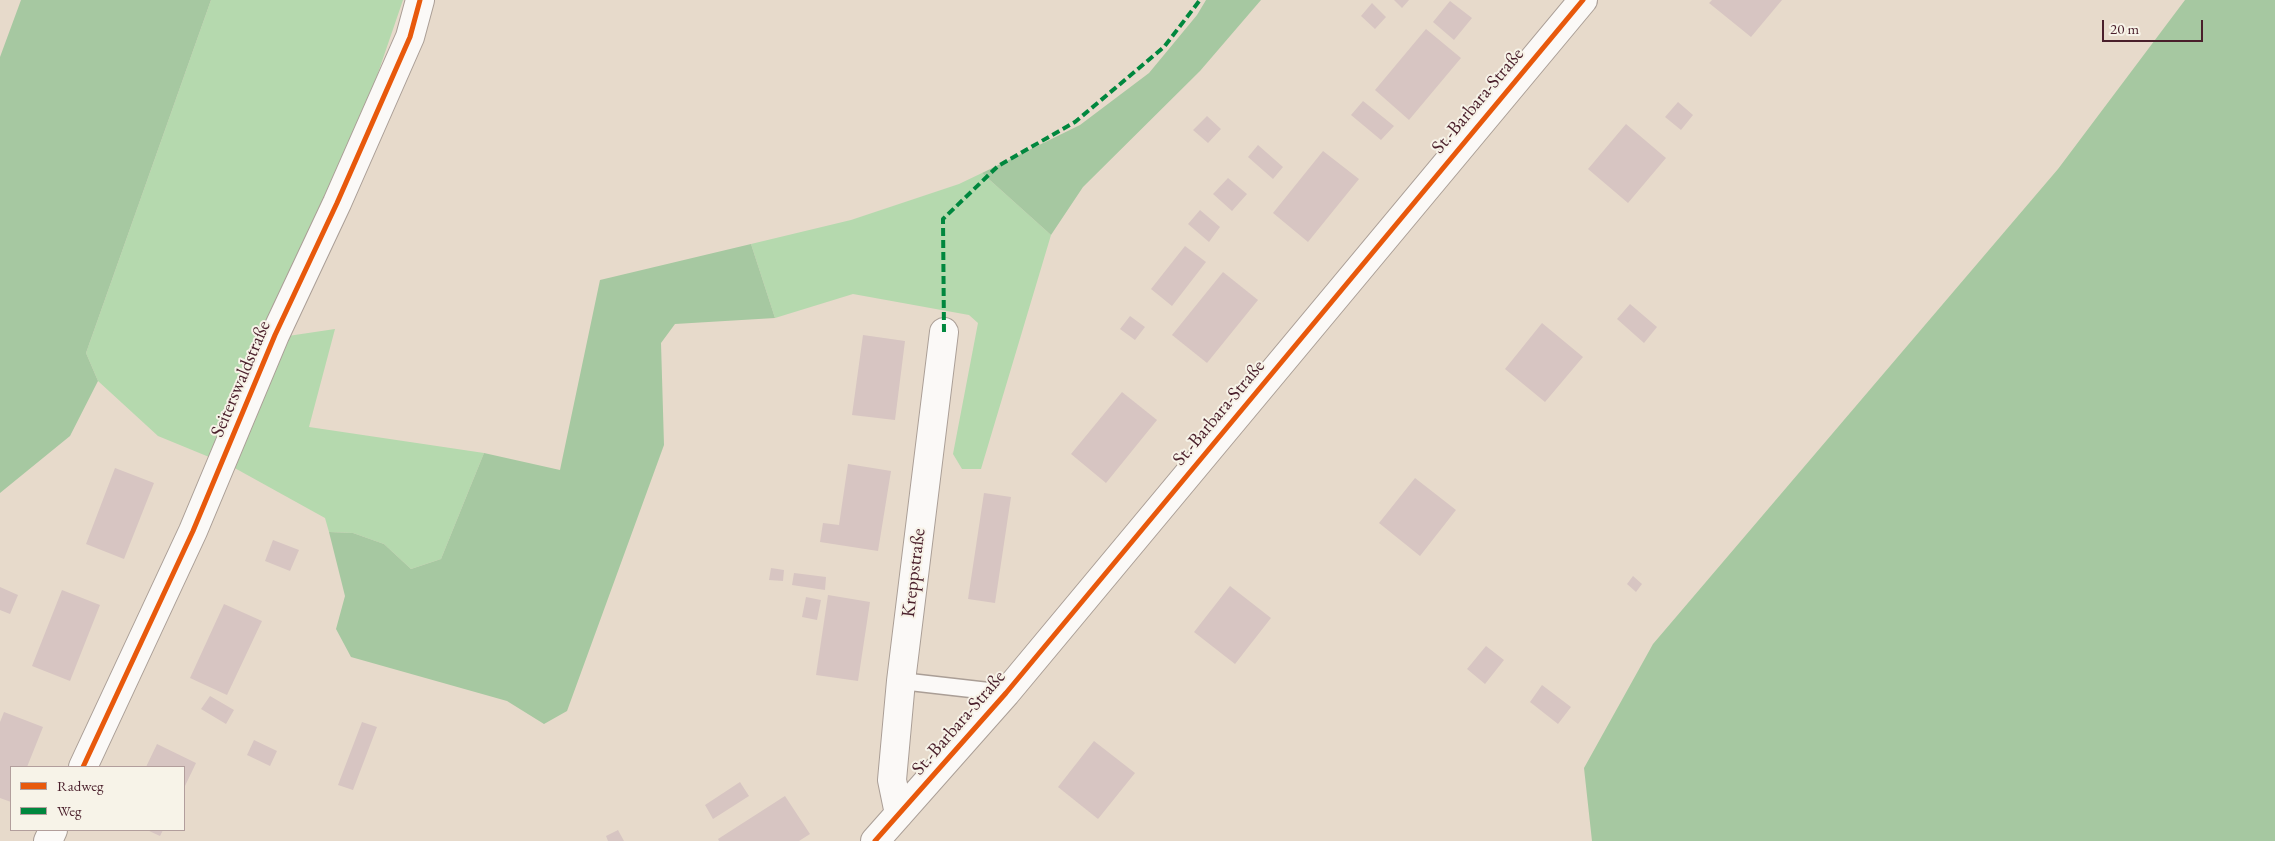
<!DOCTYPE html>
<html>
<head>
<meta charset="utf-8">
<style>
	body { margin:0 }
	#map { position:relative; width:2275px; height:841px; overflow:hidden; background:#e7dacb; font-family:"EB Garamond",serif }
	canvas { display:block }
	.legend { position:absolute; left:10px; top:766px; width:175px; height:65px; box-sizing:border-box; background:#f7f3e8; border:1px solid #b29e9c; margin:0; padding:6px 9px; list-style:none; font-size:15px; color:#4a1f2b }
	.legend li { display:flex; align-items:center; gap:10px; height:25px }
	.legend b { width:25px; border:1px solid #b29e9c }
	.scale { position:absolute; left:2102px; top:20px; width:101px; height:22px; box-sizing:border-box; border:2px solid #4a1f2b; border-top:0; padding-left:6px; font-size:15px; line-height:18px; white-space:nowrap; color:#4a1f2b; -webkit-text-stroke:4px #f7f3e8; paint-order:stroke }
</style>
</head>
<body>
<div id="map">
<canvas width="2275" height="841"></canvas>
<ul class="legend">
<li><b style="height:6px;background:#e8590c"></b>Radweg</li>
<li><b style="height:6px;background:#00873e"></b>Weg</li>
</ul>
<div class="scale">20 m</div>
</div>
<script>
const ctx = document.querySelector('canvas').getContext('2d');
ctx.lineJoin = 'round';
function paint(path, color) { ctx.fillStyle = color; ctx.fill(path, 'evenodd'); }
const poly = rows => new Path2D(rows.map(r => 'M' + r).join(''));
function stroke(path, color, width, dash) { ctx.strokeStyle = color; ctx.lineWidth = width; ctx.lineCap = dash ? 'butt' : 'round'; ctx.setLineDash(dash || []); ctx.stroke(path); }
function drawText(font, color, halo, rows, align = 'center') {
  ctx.font = font + ' "EB Garamond",serif'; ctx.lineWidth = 4; ctx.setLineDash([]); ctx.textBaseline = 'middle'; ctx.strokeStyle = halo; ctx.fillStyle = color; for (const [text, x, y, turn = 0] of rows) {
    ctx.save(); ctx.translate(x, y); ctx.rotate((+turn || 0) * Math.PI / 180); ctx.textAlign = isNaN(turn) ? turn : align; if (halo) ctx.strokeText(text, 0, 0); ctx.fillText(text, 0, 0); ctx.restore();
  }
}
const green = poly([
	[211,0,403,0,288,336,335,329,309,427,484,453,441,559,411,569,384,544,353,533,329,532,325,518,231,466,158,436,98,381,86,353],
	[982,173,1051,235,981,469,962,469,953,454,978,323,969,315,853,294,775,318,751,244,851,220,959,184]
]);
const forest = poly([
	[21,0,211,0,86,353,98,381,70,436,0,493,0,57],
	[1206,0,1261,0,1200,71,1083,187,1051,235,982,173,1080,125,1149,73,1197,15],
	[2185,0,2275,0,2275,841,1592,841,1584,768,1653,644,2058,169],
	[751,244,775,318,675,324,661,343,664,445,567,711,544,724,507,701,351,657,336,629,345,596,329,532,353,533,384,544,411,569,441,559,484,453,560,470,600,280]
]);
const building = poly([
	[1394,0,1409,0,1402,8],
	[1712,0,1782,0,1751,37,1709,3],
	[1450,1,1472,18,1454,40,1433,22],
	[1372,3,1386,17,1375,29,1361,16],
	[1426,29,1461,58,1409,120,1375,90],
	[1363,101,1394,126,1381,140,1351,115],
	[1678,102,1693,115,1681,130,1665,117],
	[1207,116,1221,129,1208,143,1193,130],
	[1626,124,1666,158,1628,203,1588,169],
	[1258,145,1283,167,1273,179,1248,157],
	[1323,151,1359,179,1308,242,1273,213],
	[1228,178,1247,194,1232,211,1213,194],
	[1200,210,1220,227,1209,242,1188,224],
	[1185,246,1206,262,1172,306,1151,289],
	[1223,272,1258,300,1207,363,1172,335],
	[1630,304,1657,327,1644,343,1617,319],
	[1130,316,1145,327,1135,340,1120,329],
	[1542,323,1583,357,1545,402,1505,369],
	[863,335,905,341,895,420,852,415],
	[1122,392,1157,420,1106,483,1071,454],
	[848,464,891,471,878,551,820,542,823,523,839,525],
	[115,468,154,483,124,559,86,544],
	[1415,478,1456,510,1420,556,1379,523],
	[984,493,1011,497,995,603,968,599],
	[273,540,299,550,290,571,265,561],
	[771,568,784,570,783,581,769,580],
	[794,573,826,577,825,590,792,585],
	[1633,576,1642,584,1636,592,1627,584],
	[1230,586,1271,618,1235,664,1194,632],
	[0,587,18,595,10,614,0,610],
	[62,590,100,605,70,681,32,666],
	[828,595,870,602,858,681,816,675],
	[806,597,821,600,817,620,802,617],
	[224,604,262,621,227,695,190,678],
	[1486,646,1504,660,1485,684,1467,669],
	[1542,685,1571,707,1558,724,1530,702],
	[210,696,234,710,226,724,201,709],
	[4,712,43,727,27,767,11,767,11,802,0,798,0,722],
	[362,722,377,727,353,790,338,785],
	[254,740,277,751,270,766,247,755],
	[1094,741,1135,773,1098,819,1058,787],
	[157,744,196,763,184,788,184,767,146,767],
	[740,782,749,796,713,819,705,805],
	[785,796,810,834,799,841,719,841,718,839],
	[147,830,163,830,160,836],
	[618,830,624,841,608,841,606,836]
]);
const lane = poly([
	[901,681,1006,693]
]);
const street = poly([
	[83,767,193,531,275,335,337,203,410,37,420,0],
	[899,814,892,780,901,681,944,332],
	[48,841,53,830],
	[875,841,1006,693,1583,0]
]);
const quiet = poly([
	[944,332,943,219,998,166,1075,122,1164,47,1200,0]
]);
const cycleway = poly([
	[83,767,193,531,275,335,337,203,410,37,420,0],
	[875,841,1006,693,1583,0]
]);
const streetNames = [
	["St.-Barbara-Straße",1478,101,-50],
	["Seiterswaldstraße",241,379,-67],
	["St.-Barbara-Straße",1219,413,-50],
	["Kreppstraße",914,573,-83],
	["St.-Barbara-Straße",959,723,-49]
];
paint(green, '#b5d9ae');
paint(forest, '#a6c8a1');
paint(building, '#d7c5c2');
stroke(lane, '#aa9e96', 19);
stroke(street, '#aa9e96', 30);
stroke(lane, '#fbf9f7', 16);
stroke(street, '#fbf9f7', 28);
stroke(quiet, '#00873e', 4, [8, 4]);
stroke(cycleway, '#e8590c', 5);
drawText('19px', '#4a1f2b', '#f7f3e8', streetNames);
</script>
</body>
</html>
